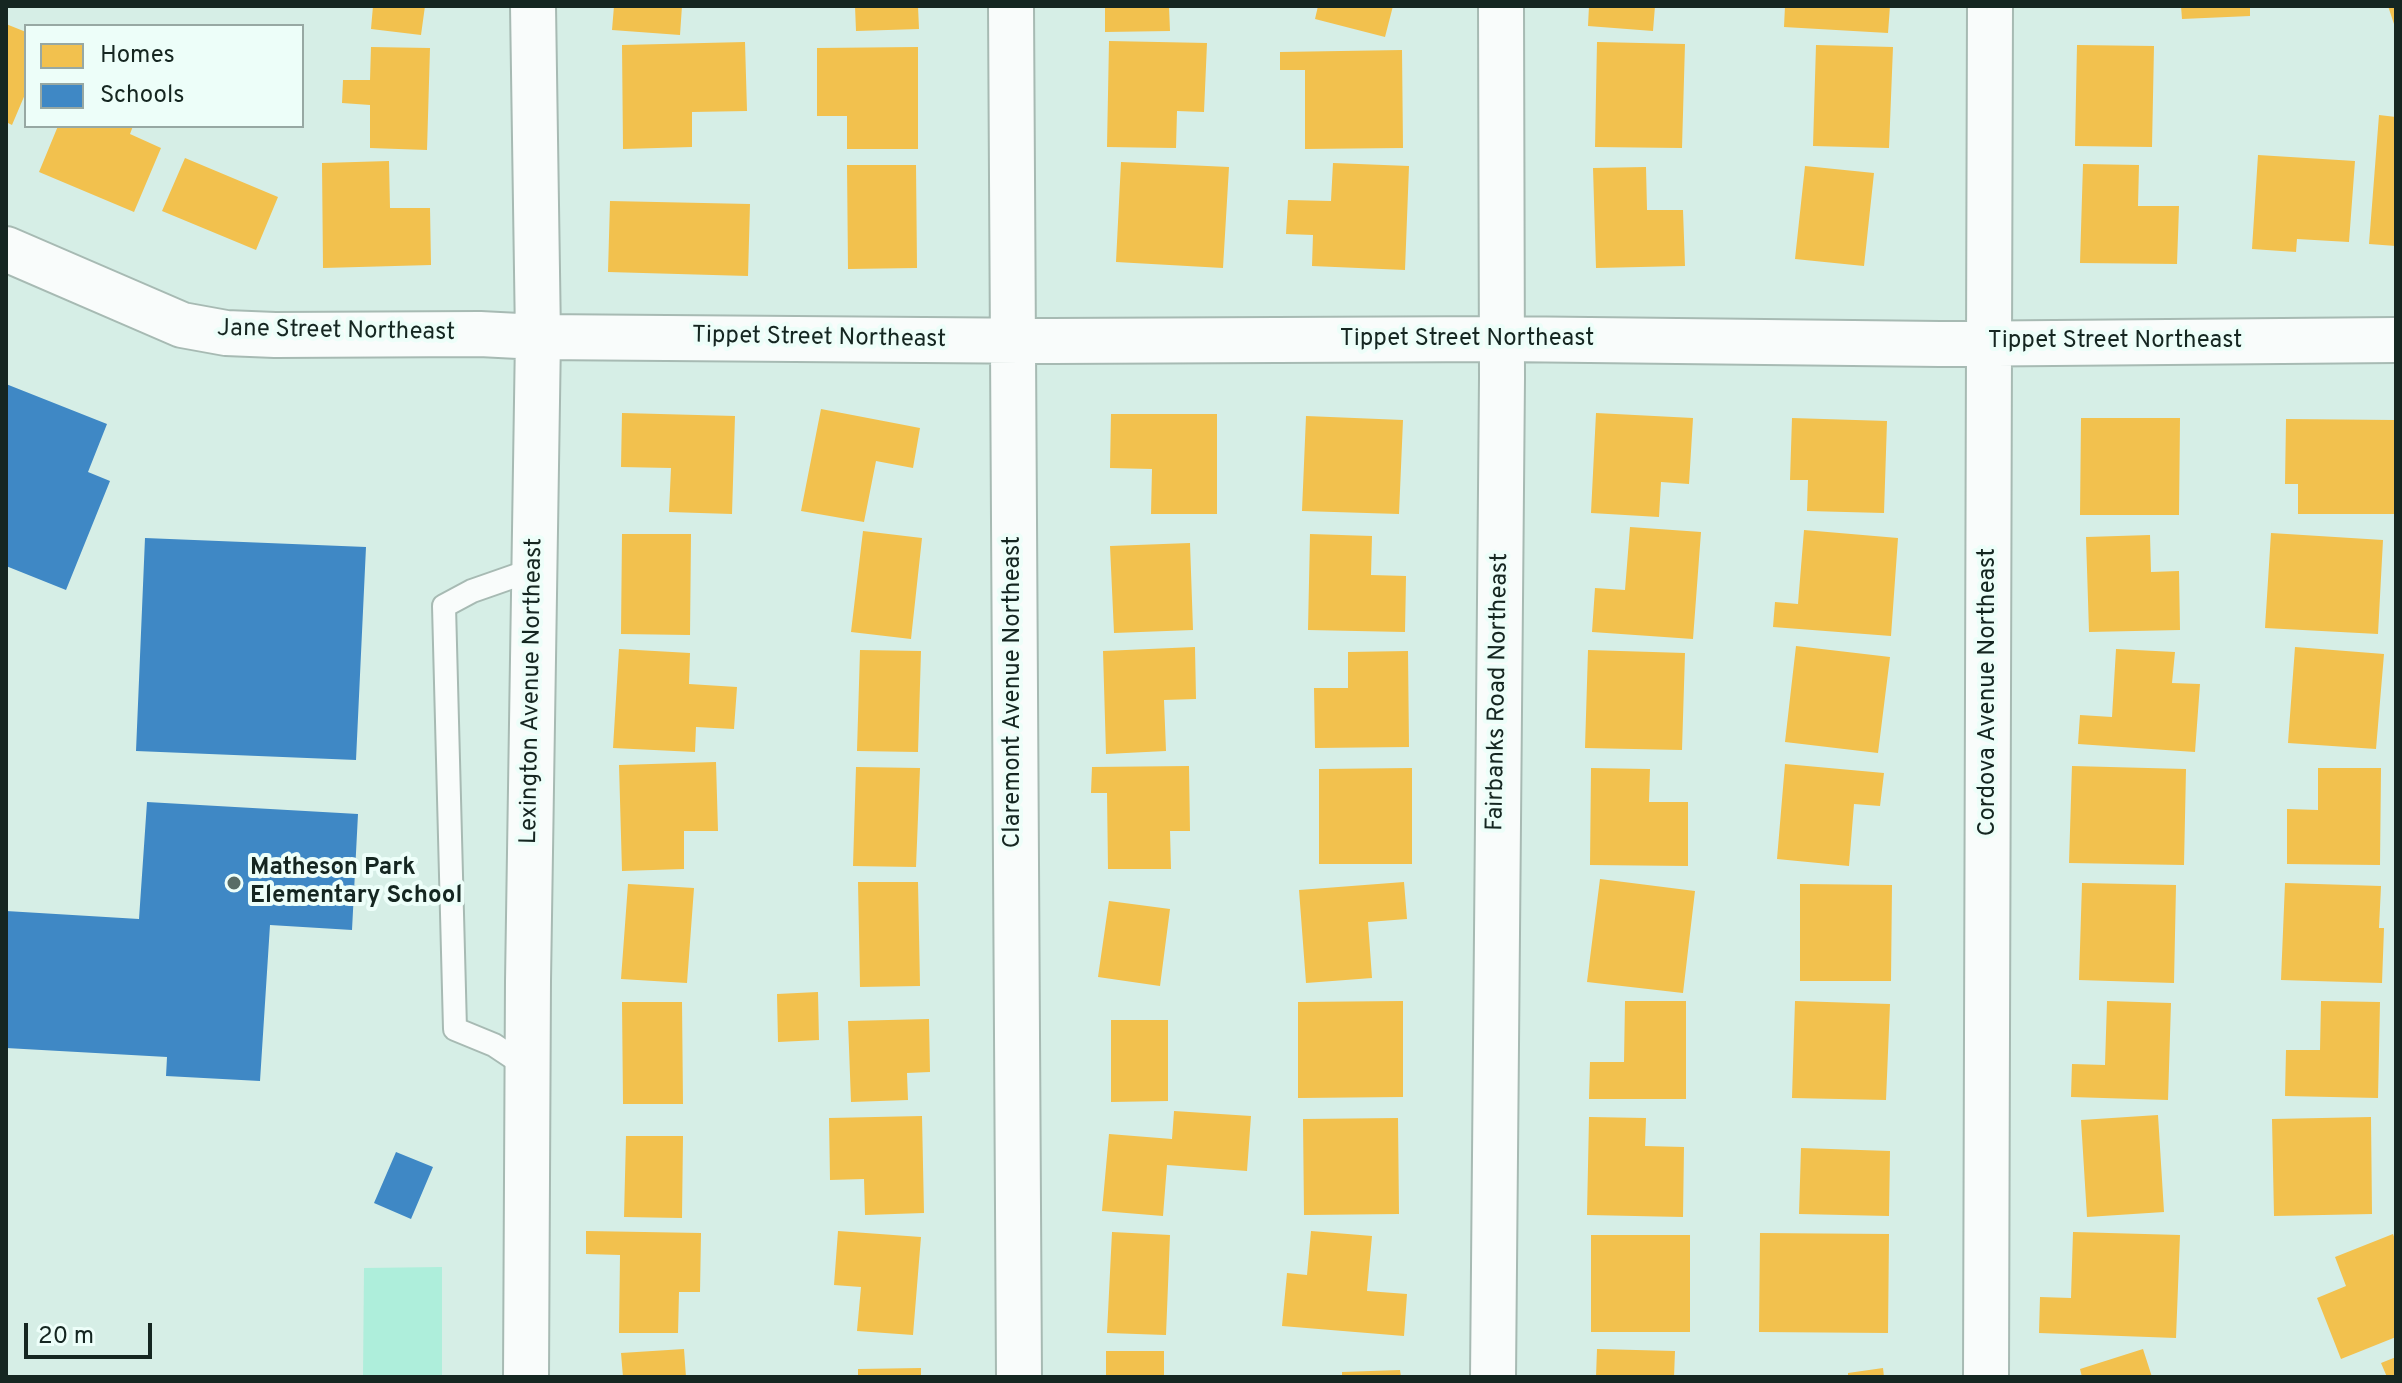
<!DOCTYPE html>
<html>
<head>
<meta charset="utf-8">
<style>
	body { margin:0 }
	#map { position:relative; width:2402px; height:1383px; overflow:hidden; background:#d6eee6; font-family:Overpass,sans-serif }
	canvas { display:block }
	.frame { position:absolute; inset:0; border:8px solid #152621; pointer-events:none }
	.legend { position:absolute; left:24px; top:24px; width:280px; height:104px; box-sizing:border-box; background:#edfef9; border:2px solid #97a8a3; margin:0; padding:10px 14px; list-style:none; font-size:24px; color:#152621 }
	.legend li { display:flex; align-items:center; gap:16px; height:40px }
	.legend b { width:40px; border:2px solid #97a8a3 }
	.scale { position:absolute; left:24px; top:1323px; width:128px; height:36px; box-sizing:border-box; border:4px solid #152621; border-top:0; padding-left:10px; font-size:24px; line-height:28px; white-space:nowrap; color:#152621; -webkit-text-stroke:6px #edfef9; paint-order:stroke }
</style>
</head>
<body>
<div id="map">
<canvas width="2402" height="1383"></canvas>
<div class="frame"></div>
<ul class="legend">
<li><b style="height:22px;background:#f2c14e"></b>Homes</li>
<li><b style="height:22px;background:#3f88c5"></b>Schools</li>
</ul>
<div class="scale">20 m</div>
</div>
<script>
const ctx = document.querySelector('canvas').getContext('2d');
ctx.lineJoin = 'round';
function paint(path, color) { ctx.fillStyle = color; ctx.fill(path, 'evenodd'); }
const poly = rows => new Path2D(rows.map(r => 'M' + r).join(''));
function stroke(path, color, width, dash) { ctx.strokeStyle = color; ctx.lineWidth = width; ctx.lineCap = dash ? 'butt' : 'round'; ctx.setLineDash(dash || []); ctx.stroke(path); }
function drawText(font, color, halo, rows, align = 'center') {
  ctx.font = font + ' Overpass,sans-serif'; ctx.lineWidth = 8; ctx.setLineDash([]); ctx.textBaseline = 'middle'; ctx.strokeStyle = halo; ctx.fillStyle = color; for (const [text, x, y, turn = 0] of rows) {
    ctx.save(); ctx.translate(x, y); ctx.rotate((+turn || 0) * Math.PI / 180); ctx.textAlign = isNaN(turn) ? turn : align; if (halo) ctx.strokeText(text, 0, 0); ctx.fillText(text, 0, 0); ctx.restore();
  }
}
const green = poly([
	[442,1267,442,1377,363,1377,364,1268]
]);
const homes = poly([
	[373,6,425,6,421,35,371,29],
	[614,6,682,6,680,35,612,30],
	[855,6,918,6,919,29,856,31],
	[1105,6,1169,6,1170,31,1105,32],
	[1318,6,1393,6,1385,37,1315,19],
	[1589,6,1655,6,1653,31,1588,26],
	[1785,6,1890,6,1888,33,1784,27],
	[2181,6,2250,6,2250,16,2182,19],
	[2388,6,2396,6,2396,27,2395,27],
	[6,24,26,32,26,92,12,125,6,122],
	[1109,41,1207,43,1204,112,1177,111,1176,148,1107,147],
	[745,42,747,111,692,112,692,147,623,149,622,45],
	[1597,42,1685,44,1682,148,1595,147],
	[1816,45,1893,47,1889,148,1813,146],
	[2077,45,2154,46,2152,147,2075,146],
	[371,47,430,48,427,150,370,148,370,105,342,103,343,80,370,80],
	[918,47,918,149,847,149,847,116,817,116,817,48],
	[1402,50,1403,148,1305,149,1305,70,1280,70,1280,52],
	[2379,115,2396,117,2396,246,2369,244],
	[58,126,133,126,130,134,161,148,134,212,39,172],
	[2258,155,2355,161,2349,242,2297,239,2296,252,2252,249],
	[185,158,278,197,256,250,162,211],
	[389,161,390,208,430,208,431,265,323,268,322,163],
	[1121,162,1229,167,1223,268,1116,262],
	[1333,163,1409,166,1405,270,1312,266,1313,235,1286,234,1288,200,1331,201],
	[2083,164,2139,165,2138,206,2179,206,2177,264,2080,263],
	[847,165,916,165,917,268,848,269],
	[1805,166,1874,173,1864,266,1795,259],
	[1646,167,1647,210,1683,210,1685,266,1596,268,1593,168],
	[610,201,750,204,748,276,608,272],
	[821,409,920,428,913,468,876,461,864,522,801,511],
	[622,413,735,416,732,514,669,512,671,468,621,467],
	[1596,413,1693,418,1689,484,1661,482,1659,517,1591,513],
	[1111,414,1217,414,1217,514,1151,514,1152,469,1110,468],
	[1306,416,1403,420,1399,514,1302,511],
	[1792,418,1887,421,1884,513,1807,511,1808,480,1790,480],
	[2081,418,2180,418,2179,515,2080,515],
	[2286,419,2395,420,2394,514,2298,514,2298,484,2285,484],
	[1630,527,1701,532,1693,639,1592,632,1595,588,1625,590],
	[1804,530,1898,538,1891,636,1773,627,1775,602,1798,604],
	[863,531,922,538,911,639,851,632],
	[2271,533,2383,540,2378,634,2265,628],
	[622,534,691,534,690,635,621,634],
	[1310,534,1372,536,1371,575,1406,576,1405,632,1308,630],
	[2150,535,2151,572,2179,571,2180,630,2089,632,2086,537],
	[1190,543,1193,630,1114,633,1110,546],
	[1796,646,1890,657,1878,753,1785,742],
	[1195,647,1196,699,1164,700,1166,751,1106,754,1103,651],
	[2295,647,2384,654,2376,749,2288,743],
	[619,649,690,653,689,684,737,687,734,729,696,727,695,752,613,748],
	[2116,649,2175,652,2172,683,2200,684,2195,752,2078,744,2080,715,2112,717],
	[860,650,921,651,918,752,857,751],
	[1588,650,1685,653,1682,750,1585,748],
	[1408,651,1409,747,1315,748,1314,688,1348,688,1348,652],
	[716,762,718,831,684,831,684,869,622,871,619,765],
	[1785,764,1884,773,1880,806,1854,804,1849,866,1777,859],
	[1189,766,1190,831,1170,831,1171,869,1108,869,1107,793,1091,793,1092,767],
	[2072,766,2186,769,2184,865,2069,863],
	[856,767,920,768,916,867,853,866],
	[1412,768,1412,864,1319,864,1319,769],
	[1591,768,1650,769,1649,802,1688,802,1688,866,1590,865],
	[2318,768,2381,768,2380,865,2287,864,2287,809,2318,810],
	[1600,879,1695,891,1683,993,1587,982],
	[858,882,918,882,920,986,860,987],
	[1404,882,1407,919,1368,922,1372,978,1306,983,1299,890],
	[2082,883,2176,885,2174,983,2079,980],
	[2285,883,2381,886,2379,928,2384,928,2382,983,2281,980],
	[628,884,694,888,687,983,621,979],
	[1800,884,1892,885,1891,981,1800,981],
	[1109,901,1170,909,1160,986,1098,977],
	[818,992,819,1040,778,1042,777,994],
	[1403,1001,1403,1097,1298,1098,1298,1002],
	[1625,1001,1686,1001,1686,1099,1589,1099,1590,1062,1624,1062],
	[1795,1001,1890,1004,1886,1100,1792,1098],
	[2107,1001,2171,1003,2168,1100,2071,1097,2072,1064,2105,1065],
	[2321,1001,2380,1002,2378,1098,2285,1096,2286,1050,2320,1050],
	[622,1002,682,1002,683,1104,623,1104],
	[929,1019,930,1072,907,1073,908,1100,851,1102,848,1021],
	[1111,1020,1168,1020,1168,1101,1111,1102],
	[1174,1111,1251,1116,1247,1171,1167,1165,1163,1216,1102,1211,1109,1134,1172,1139],
	[2158,1115,2164,1212,2087,1217,2081,1120],
	[922,1116,924,1213,865,1215,864,1179,830,1180,829,1118],
	[1589,1117,1646,1118,1645,1146,1684,1147,1683,1217,1587,1215],
	[2371,1117,2372,1214,2274,1216,2272,1119],
	[1398,1118,1399,1214,1304,1215,1303,1119],
	[626,1136,683,1136,682,1218,624,1217],
	[1801,1148,1890,1151,1889,1216,1799,1214],
	[586,1231,701,1233,700,1292,679,1292,678,1333,619,1333,620,1255,586,1254],
	[838,1231,921,1237,913,1335,857,1331,861,1287,834,1285],
	[1311,1231,1372,1236,1367,1291,1407,1294,1404,1336,1282,1326,1287,1273,1307,1275],
	[1112,1232,1170,1235,1166,1335,1107,1333],
	[2073,1232,2180,1235,2176,1338,2039,1333,2040,1297,2071,1298],
	[1760,1233,1889,1234,1888,1333,1759,1332],
	[2393,1234,2396,1242,2396,1337,2341,1359,2317,1298,2346,1286,2335,1257],
	[1591,1235,1690,1235,1690,1332,1591,1332],
	[684,1349,686,1377,623,1377,621,1353],
	[1597,1349,1675,1351,1674,1377,1596,1377],
	[2143,1349,2152,1377,2082,1377,2080,1369],
	[1106,1351,1164,1351,1164,1377,1106,1377],
	[2396,1357,2396,1377,2387,1377,2381,1363],
	[921,1368,921,1377,858,1377,858,1369],
	[1883,1368,1884,1377,1848,1377,1848,1373],
	[1400,1370,1401,1377,1342,1377,1342,1372]
]);
const schools = poly([
	[6,384,107,424,88,472,110,481,66,590,6,566],
	[145,538,366,547,356,760,136,751],
	[147,802,358,814,352,930,270,925,260,1081,166,1076,167,1057,6,1048,6,911,139,919],
	[396,1152,433,1167,411,1219,374,1203]
]);
const service = poly([
	[527,1067,494,1045,455,1029,444,606,472,591,535,569]
]);
const minor = poly([
	[1011,6,1019,1377],
	[6,249,182,325,226,333,275,335,480,334,538,337,1052,341,1502,339,1940,344,2396,340],
	[526,1377,528,981,538,337,533,6],
	[1493,1377,1502,378,1501,6],
	[1986,1377,1990,6]
]);
const markers = [
	[234,883,8,"#596c66"]
];
const streetNames = [
	["Jane Street Northeast",336,332,1],
	["Tippet Street Northeast",819,339,1],
	["Tippet Street Northeast",1467,340],
	["Tippet Street Northeast",2115,342],
	["Lexington Avenue Northeast",533,691,-89],
	["Claremont Avenue Northeast",1014,692,-90],
	["Fairbanks Road Northeast",1499,692,-89],
	["Cordova Avenue Northeast",1989,692,-90]
];
const poiNames = [
	["Matheson Park",250,869],
	["Elementary School",250,897]
];
paint(green, '#aeeedb');
paint(homes, '#f2c14e');
paint(schools, '#3f88c5');
stroke(service, '#a7bab3', 26);
stroke(minor, '#a7bab3', 48);
stroke(service, '#f9fcfb', 22);
stroke(minor, '#f9fcfb', 44);
for (const [x, y, r, color] of markers) { const dot = new Path2D(); dot.arc(x, y, r, 0, 2 * Math.PI); ctx.fillStyle = color; ctx.fill(dot); stroke(dot, '#edfef9', 3); }
drawText('24px', '#152621', '#edfef9', streetNames);
drawText('bold 24px', '#152621', '#edfef9', poiNames, 'left');
</script>
</body>
</html>
